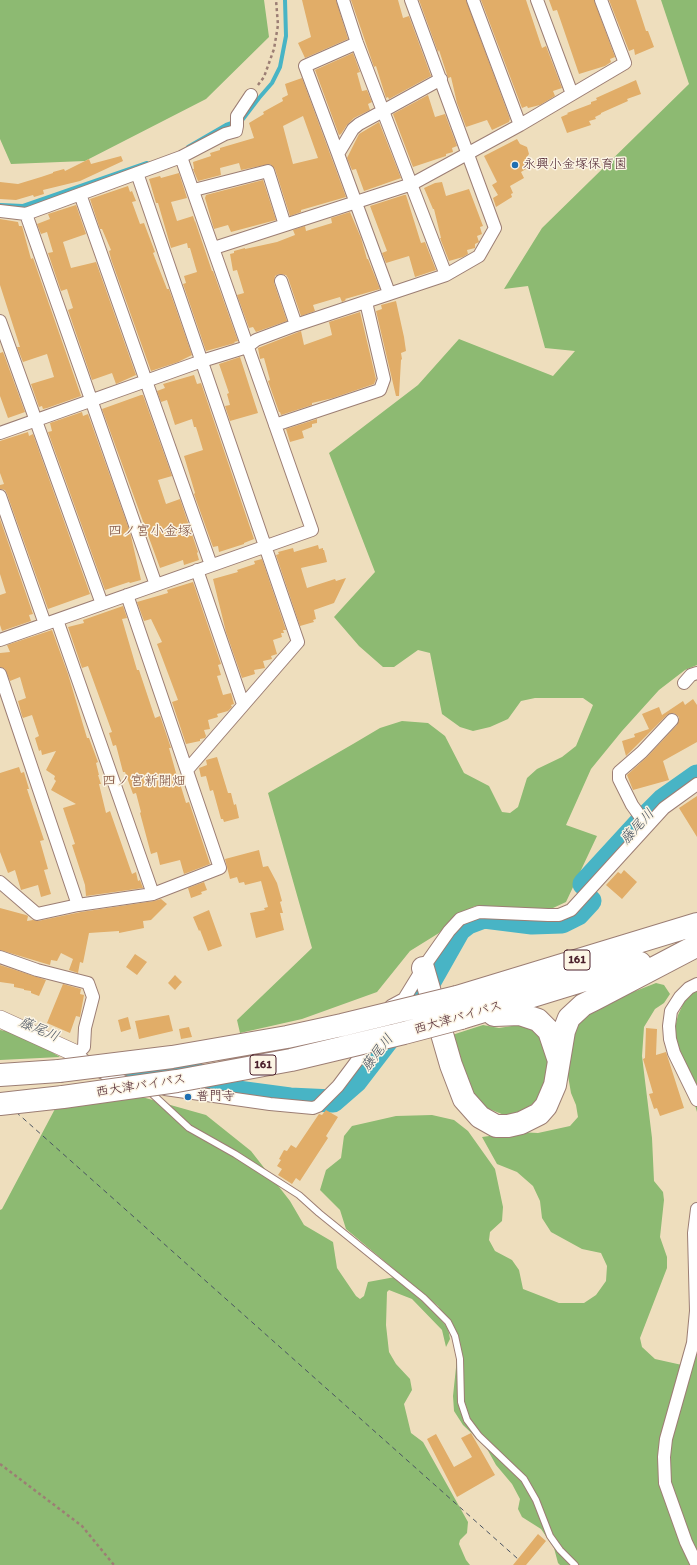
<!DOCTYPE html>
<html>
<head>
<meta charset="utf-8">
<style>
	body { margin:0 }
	canvas { display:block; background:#eedebd }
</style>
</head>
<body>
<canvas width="697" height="1565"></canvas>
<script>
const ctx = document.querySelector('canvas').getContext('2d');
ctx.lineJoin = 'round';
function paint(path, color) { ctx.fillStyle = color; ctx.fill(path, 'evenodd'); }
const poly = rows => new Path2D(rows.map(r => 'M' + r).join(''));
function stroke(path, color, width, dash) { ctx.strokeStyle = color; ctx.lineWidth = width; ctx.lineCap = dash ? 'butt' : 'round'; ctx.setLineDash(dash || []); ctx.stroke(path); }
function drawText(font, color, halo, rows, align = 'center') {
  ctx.font = font + ' Itim,"Klee One",sans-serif'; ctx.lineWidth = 3; ctx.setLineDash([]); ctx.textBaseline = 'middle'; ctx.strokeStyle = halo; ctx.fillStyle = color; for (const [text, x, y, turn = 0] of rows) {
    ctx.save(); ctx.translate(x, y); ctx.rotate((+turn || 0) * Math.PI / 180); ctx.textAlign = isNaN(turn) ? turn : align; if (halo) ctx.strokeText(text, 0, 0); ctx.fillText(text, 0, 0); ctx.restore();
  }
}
const forest = poly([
	[0,0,264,0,269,37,206,99,85,161,11,164,0,139],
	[661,0,697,0,697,665,685,670,659,690,622,731,591,769,566,825,597,836,566,902,553,908,530,910,475,906,456,916,439,933,410,951,377,992,302,1019,240,1033,237,1020,312,948,268,793,353,744,380,728,402,721,428,723,445,736,464,773,489,786,502,812,510,813,518,807,527,778,537,769,562,757,576,746,593,705,583,698,535,698,521,701,508,719,490,727,473,731,460,727,442,714,430,653,418,650,394,667,383,667,359,646,334,617,375,572,329,453,418,385,459,339,553,376,575,351,545,348,528,286,504,289,542,228,689,84],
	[656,983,664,985,670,994,664,1003,655,1009,644,1027,642,1056,652,1138,654,1181,663,1192,664,1200,660,1237,667,1257,667,1268,640,1338,642,1347,655,1359,682,1365,697,1346,697,1565,560,1565,558,1563,554,1548,541,1529,522,1517,518,1509,520,1499,512,1484,496,1465,486,1447,463,1425,454,1411,453,1396,459,1339,451,1325,438,1306,346,1229,340,1210,320,1190,326,1170,341,1158,344,1136,352,1126,396,1116,432,1115,454,1120,468,1131,495,1169,503,1207,502,1221,490,1232,489,1240,495,1251,512,1260,519,1270,523,1289,559,1303,584,1303,596,1295,606,1281,607,1266,601,1253,582,1249,551,1232,542,1218,540,1201,533,1186,517,1172,497,1164,482,1137,519,1132,538,1133,570,1126,578,1117,576,1105,571,1093,567,1070,568,1045,582,1018,628,994],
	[697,990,697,1112,674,1032,678,1015,686,998],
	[531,1023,546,1036,549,1078,537,1101,519,1113,504,1115,487,1108,474,1095,464,1076,452,1035,483,1025,499,1028],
	[0,1030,21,1034,60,1057,0,1060],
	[142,1097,206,1115,251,1151,290,1201,304,1225,333,1242,337,1268,356,1296,360,1299,364,1296,368,1282,395,1277,433,1311,448,1328,450,1339,446,1347,442,1330,412,1299,389,1290,387,1292,386,1325,389,1352,396,1364,410,1379,412,1390,404,1404,411,1433,423,1442,468,1522,467,1533,460,1540,459,1544,466,1560,470,1565,0,1565,0,1210,2,1209,56,1107]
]);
const stream = poly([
	[188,147,226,125,243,119,259,98,272,83,280,67,286,36,285,0],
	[0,205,23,206,147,163]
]);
const river = poly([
	[584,884,639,824,663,800,697,776],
	[420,999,459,930,468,923,484,917,532,923,562,922,578,914,590,901],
	[116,1067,140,1074,174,1070,195,1073,215,1089,290,1099,333,1101,356,1081,399,1025]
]);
const ferry = poly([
	[16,1112,518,1559]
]);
const building = poly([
	[302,0,336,0,348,39,305,58,298,43,311,37],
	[351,0,398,0,403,18,409,16,431,76,389,99,388,97,386,98,376,66,374,67],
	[419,0,466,0,510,119,509,122,492,130,487,120,466,127,457,103,451,77,448,78,439,50,438,52],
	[481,0,526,0,542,48,546,46,562,88,553,91,555,96,540,105,528,108,527,106,522,108],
	[549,0,594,0,615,57,610,59,611,62,605,66,579,74,557,10,553,11],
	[609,0,636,0,646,31,648,31,654,47,635,55,634,49,629,51],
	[353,53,360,72,357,73,362,91,367,90,372,102,368,104,370,110,354,118,347,125,341,134,339,135,315,70],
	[302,78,346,197,301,210,301,212,290,216,275,169,270,164,241,170,239,163,220,168,221,175,198,181,193,169,194,169,193,162,211,156,210,153,220,150,220,148,254,138,249,123,264,114,263,112,283,101,282,98,288,95,285,84],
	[303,116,318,158,293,164,283,126],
	[636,80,641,94,627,99,628,101,601,113,601,114,595,117,596,119,589,121,591,125,567,133,561,117,568,114,567,113,591,104,591,102,597,100,596,98],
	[428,95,435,117,445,114,457,146,452,148,453,152,446,154,446,156,413,167,393,114],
	[379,122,401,178,364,191,356,169,352,170,347,158,359,134],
	[517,139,520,144,527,147,529,154,527,157,531,166,521,172,524,178,510,186,513,193,511,194,512,197,496,207,493,198,498,195,492,185,497,182,484,156],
	[121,156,123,161,80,181,43,190,44,194,34,197,33,195,16,200,0,199,0,182,18,184,41,177,53,173,53,172,64,169,65,171,89,159,91,164],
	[179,173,187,198,171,202,177,221,193,216,195,222,195,221,212,271,213,271,238,341,234,342,235,343,206,351,183,284,186,283,184,276,197,272,190,248,188,248,187,243,171,248,158,203,156,203,149,179,160,176,161,178],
	[263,180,276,220,231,232,228,225,214,229,205,198,206,195],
	[442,182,446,196,469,189,483,226,480,227,482,234,477,236,479,242,475,244,475,248,467,250,468,254,463,257,449,261,440,238,441,238,434,209,433,209,424,188,435,183],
	[128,186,130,192,132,191,136,201,132,202,140,224,144,223,155,252,153,253,167,289,169,289,192,355,178,362,151,371,111,259,109,251,111,250,102,229,100,229,90,199],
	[404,195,406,195,420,240,421,243,425,242,436,270,415,277,409,256,386,263,382,253,387,251,370,206],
	[76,205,86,234,63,242,71,268,96,262,136,375,116,384,112,373,92,380,68,310,73,308,67,289,61,291,48,253,53,252,47,232,41,234,37,224,50,219,48,214],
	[350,212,361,238,367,259,368,259,380,289,345,299,346,300,342,302,340,297,313,305,315,311,301,316,288,278,286,275,279,274,275,276,274,283,287,321,256,332,253,327,249,328,237,295,244,293,237,270,233,271,230,254,234,253,234,251,245,248,245,249,277,242,295,235,293,230,305,226,306,231,332,223,331,218],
	[0,219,18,222,19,226,22,226,31,259,33,258,81,396,47,408,43,409,42,406,39,407,31,384,54,377,47,354,23,362,17,347,20,347,0,285],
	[396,301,404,337,406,351,401,353,402,359,401,360,399,396,396,396,376,311,382,309,381,305],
	[360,312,376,379,374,384,333,398,312,403,312,405,281,415,280,412,279,412,268,381,270,380,264,358,260,359,258,348,301,331,304,345,332,335,329,322],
	[3,352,25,412,8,418,0,396,0,353],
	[240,357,258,413,230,421,225,406,230,405,227,394,229,393,219,364],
	[194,375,197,384,201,383,254,539,244,543,244,544,219,552,218,546,213,547,194,494,195,493,184,456,203,450,196,427,194,427,192,419,175,425,167,400,161,402,157,391,165,388,163,384],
	[141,395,143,395,172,476,158,480,166,504,180,499,198,552,197,553,199,560,184,565,183,560,160,568,102,409],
	[82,412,83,416,88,414,130,532,141,580,130,583,129,582,105,590,48,432,52,431,50,423],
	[317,419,317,423,312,424,312,427,302,431,304,438,290,442,286,429],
	[28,432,29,436,33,434,90,594,48,609,7,494,5,490,0,489,0,485,4,484,0,473,0,441],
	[0,519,33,614,29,615,31,621,2,631,0,625,0,595,6,593,0,574],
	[318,545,319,549,323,548,323,550,324,550,327,562,301,568,307,588,335,579,336,581,346,578,334,603,314,610,316,619,313,620,314,622,300,626,276,555,279,554,278,552,293,548,294,552],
	[262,559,286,630,283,630,284,633,281,633,282,637,273,640,277,654,271,656,272,659,263,661,265,668,254,670,255,674,242,678,226,632,213,579,238,572,237,570,255,564,254,561],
	[193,582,221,664,218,665,221,675,217,676,223,695,231,693,234,704,231,705,232,707,228,711,217,714,218,717,208,720,210,729,204,730,206,736,205,738,200,739,200,741,186,744,172,702,178,700,157,644,162,642,151,619,144,621,137,602,168,593,167,590],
	[123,606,127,618,122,619,137,670,139,670,155,718,160,716,171,748,169,748,178,780,179,780,186,803,189,802,210,864,184,874,180,860,160,865,157,852,151,854,140,813,141,812,136,793,133,794,125,772,123,772,116,745,113,746,109,733,112,732,88,666,82,668,68,627,84,623,83,620],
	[52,630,68,674,87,738,89,738,98,762,96,763,99,775,98,775,101,784,99,784,106,813,110,811,132,874,136,872,138,881,140,880,143,888,86,896,85,885,72,845,75,844,63,808,76,804,51,790,56,781,54,779,55,776,46,770,56,751,42,755,41,750,39,751,35,738,39,736,32,715,23,718,22,716,18,701,26,698,20,677,10,681,5,669,0,667,0,653,10,652,7,645],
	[693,699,697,705,697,742,663,761,669,780,633,790,627,775,647,757,677,725,679,717,674,713,667,715,626,756,622,741,635,737,634,734,649,729,642,714,659,707,662,715,683,701,685,705],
	[217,757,228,793,231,793,234,805,236,804,239,818,224,822,223,819,221,819,213,790,210,791,206,776,201,777,199,768,207,765,206,760],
	[19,767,21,773,24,772,29,789,27,789,44,840,40,841,48,869,44,870,51,894,41,897,38,885,21,890,15,870,8,873,0,852,0,773],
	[697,796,697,837,679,808],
	[259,850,263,867,268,866,277,883,282,901,280,902,283,913,280,913,284,930,256,938,250,913,265,910,264,908,268,907,261,881,245,885,244,882,239,883,237,877,230,879,225,859],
	[624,870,637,882,622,899,606,885,618,872,621,874],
	[204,882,207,890,201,892,202,894,191,898,188,888],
	[161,899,167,904,151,920,143,921,144,928,119,933,119,931,89,933,83,963,80,962,78,973,69,970,73,959,61,953,57,961,51,960,50,965,0,950,0,908,26,915,28,916,27,921,33,920,38,921,81,912,154,901],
	[209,910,222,946,208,951,200,930,199,931,193,917],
	[135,954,147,962,137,975,126,967],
	[0,965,46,980,39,996,31,993,31,991,24,990,24,989,14,987,14,984,0,982],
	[175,975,182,982,175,990,168,983],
	[63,984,81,989,80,994,84,995,80,1017,76,1016,70,1033,47,1023],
	[169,1015,173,1031,139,1039,135,1021],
	[128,1017,131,1029,121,1032,118,1020],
	[189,1027,192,1037,181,1039,179,1029],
	[646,1028,657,1029,656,1055,666,1052,684,1108,660,1116,657,1108,654,1109,649,1094,653,1093,643,1059,645,1058],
	[326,1110,338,1117,326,1136,328,1138,300,1181,296,1178,292,1184,278,1175,282,1169,277,1166,281,1160,279,1159,284,1150,287,1151,291,1145,296,1148,319,1114,322,1115],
	[471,1433,495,1475,457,1497,427,1439,436,1434,454,1467,472,1457,461,1438],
	[538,1534,546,1541,526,1565,513,1565]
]);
const path = poly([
	[258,85,264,77,274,49,278,25,276,0],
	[0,1464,82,1526,114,1565]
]);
const lane = poly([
	[148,1090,189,1128,235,1154,299,1195,319,1213,424,1298,448,1322,455,1336,460,1359,461,1402,467,1420,479,1436,524,1479,536,1500,550,1536,560,1550,575,1565]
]);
const street = poly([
	[343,0,357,43,383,111,359,124,353,129,338,154,389,293],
	[473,0,520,125],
	[537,0,572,94],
	[441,79,383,111,446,275],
	[338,154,305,66,357,43],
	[181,157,225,134,236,131,237,126,237,116,251,95],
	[137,173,298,642,187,770],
	[194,190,268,171,285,225],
	[80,194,211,565],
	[0,211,26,214,181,157,312,530,0,640],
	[26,214,156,585],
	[214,248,412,184,520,125,625,63,601,0],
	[281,281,296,325],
	[0,321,102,604],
	[275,425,380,390,384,379,366,302],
	[0,433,202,361,247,347,256,340,296,325,446,275,479,256,495,228,411,0],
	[0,496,45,624],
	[197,570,243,704],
	[57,620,153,894],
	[0,674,78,905],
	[684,683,691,675,697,673],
	[647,826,632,805,619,779,619,772,642,752,672,720],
	[0,882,37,914,78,905,153,894,220,868,127,595],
	[0,957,37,970,88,983,93,997,85,1028,84,1047,77,1054,89,1065,111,1077,130,1084],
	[697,984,689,988,680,997,671,1011,669,1026,670,1039,674,1053,697,1100],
	[391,1006,404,999,423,968,449,931,460,919,479,912,548,915,559,915,571,910,664,808,697,784],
	[165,1089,270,1104,313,1108,318,1106,338,1086,371,1042],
	[697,1565,686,1542,665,1483,664,1457,666,1439,693,1343,696,1311,694,1233,697,1209]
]);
const secondary = poly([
	[0,1019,77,1054]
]);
const highway = poly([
	[423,968,451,1065,464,1099,480,1117,496,1126,508,1126,521,1123,539,1114,546,1106,555,1085,564,1031,569,1018,583,1005,595,999,696,946],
	[457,997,697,924],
	[494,1015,520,1014,538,1020,549,1031,558,1058],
	[461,1018,640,963],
	[0,1075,59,1071],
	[0,1104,63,1097]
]);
const highwayBridge = poly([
	[59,1071,172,1057,287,1037,342,1025,457,997],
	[63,1097,177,1081,291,1060,404,1033,461,1018]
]);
const markers = [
	[515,165,4,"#1f6fb2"],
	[188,1097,4,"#1f6fb2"]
];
const shields = [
	[577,960,26],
	[263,1065,26]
];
const shieldNames = [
	["161",577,960],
	["161",263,1065]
];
const poiNames = [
	["永興小金塚保育園",523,165],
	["普門寺",196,1097]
];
const streetNames = [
	["西大津バイパス",458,1018,-16],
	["西大津バイパス",141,1086,-9]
];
const neighbourhoodNames = [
	["四ノ宮小金塚",150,531],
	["四ノ宮新開畑",144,781]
];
const waterNames = [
	["藤尾川",638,827,-47],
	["藤尾川",39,1030,23],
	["藤尾川",378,1053,-52]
];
paint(forest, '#8dba72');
stroke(stream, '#48b4c5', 4);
stroke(river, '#48b4c5', 23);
stroke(ferry, '#495361', 1, [5, 4]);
paint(building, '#e1ad68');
stroke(lane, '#9c7e74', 8);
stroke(street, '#9c7e74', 14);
stroke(secondary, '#9c7e74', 18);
stroke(highway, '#9c7e74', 24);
stroke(path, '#9c7e74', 2.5, [3, 3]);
stroke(lane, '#fff', 6);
stroke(street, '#fff', 12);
stroke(secondary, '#fff', 17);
stroke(highway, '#fff', 22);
stroke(highwayBridge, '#9c7e74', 24, []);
stroke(highwayBridge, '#fff', 22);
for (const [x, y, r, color] of markers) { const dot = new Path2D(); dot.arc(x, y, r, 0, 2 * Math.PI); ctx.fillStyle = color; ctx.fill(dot); stroke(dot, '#fcf5e5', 1.5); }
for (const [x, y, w] of shields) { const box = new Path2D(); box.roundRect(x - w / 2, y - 10, w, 20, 3); ctx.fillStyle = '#fcf5e5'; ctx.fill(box); stroke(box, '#4a1f2b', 1); }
drawText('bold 12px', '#4a1f2b', null, shieldNames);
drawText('13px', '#4a1f2b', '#fcf5e5', poiNames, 'left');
drawText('13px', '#4a1f2b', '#fcf5e5', streetNames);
drawText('14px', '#7f5140', '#fcf5e5', neighbourhoodNames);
drawText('italic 14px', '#495361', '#fcf5e5', waterNames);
</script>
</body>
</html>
